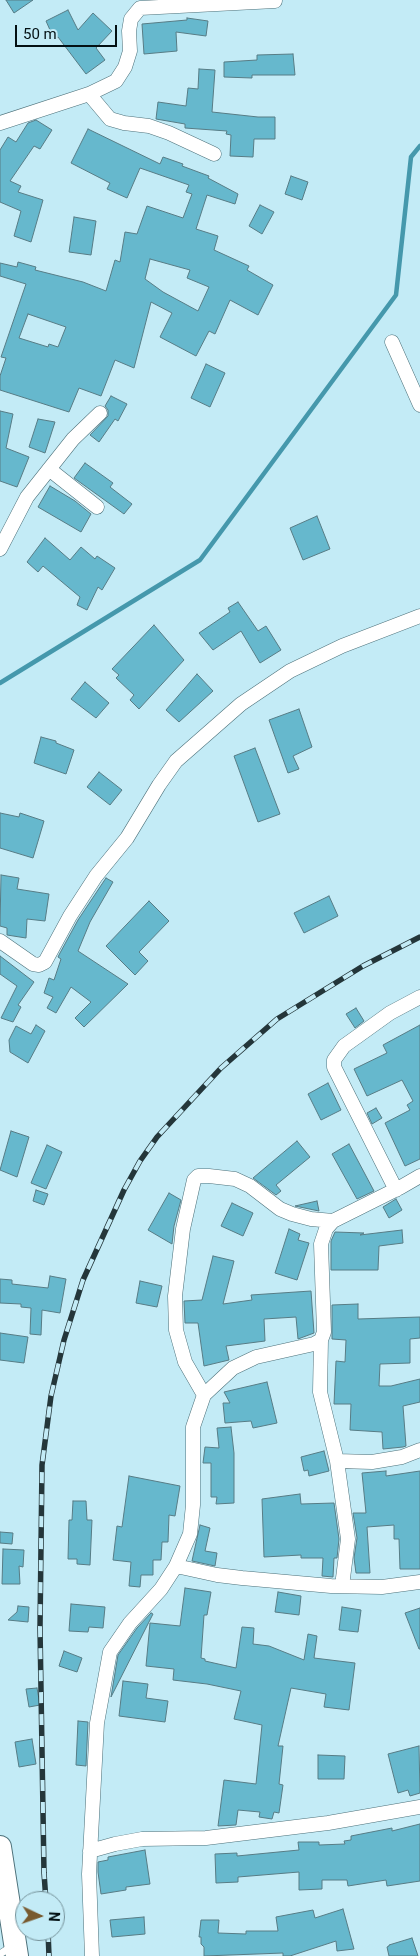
<!DOCTYPE html>
<html>
<head>
<meta charset="utf-8">
<style>
	body { margin:0 }
	#map { position:relative; width:420px; height:1956px; overflow:hidden; background:#c3ebf6; font-family:Roboto,sans-serif }
	canvas { display:block }
	.north { position:absolute; left:15px; top:1891px; width:50px; height:50px; box-sizing:border-box; background:#c3ebf6; border:1px solid #76939b; border-radius:50%; rotate:93deg; font-size:14px; font-weight:700; line-height:20px; text-align:center; color:#031013 }
	.north::after { content:''; display:block; margin:auto; width:18px; height:22px; background:#785a2f; clip-path:polygon(50% 0,100% 100%,50% 72%,0 100%) }
	.scale { position:absolute; left:15px; top:25px; width:102px; height:22px; box-sizing:border-box; border:2px solid #031013; border-top:0; padding-left:6px; font-size:15px; line-height:18px; white-space:nowrap; color:#031013; -webkit-text-stroke:4px #c3ebf6; paint-order:stroke }
</style>
</head>
<body>
<div id="map">
<canvas width="420" height="1956"></canvas>
<div class="north">N</div>
<div class="scale">50 m</div>
</div>
<script>
const ctx = document.querySelector('canvas').getContext('2d');
ctx.lineJoin = 'round';
const poly = rows => new Path2D(rows.map(r => 'M' + r).join(''));
function stroke(path, color, width, dash) { ctx.strokeStyle = color; ctx.lineWidth = width; ctx.lineCap = dash ? 'butt' : 'round'; ctx.setLineDash(dash || []); ctx.stroke(path); }
function paint(path, color) { ctx.fillStyle = color; ctx.fill(path, 'evenodd'); }
const stream = poly([
	[0,683,200,560,396,295,411,157,420,146]
]);
const building = poly([
	[6,0,33,0,14,13,6,0],
	[68,10,78,30,93,13,112,31,96,48,105,60,86,74,58,37,54,39,46,21,68,10],
	[187,18,208,21,206,36,176,32,177,51,144,54,142,24,187,20,187,18],
	[293,54,295,75,252,75,252,78,224,77,224,62,257,60,257,55,293,54],
	[199,69,215,70,212,112,258,117,275,117,275,139,254,139,253,157,230,156,231,135,226,134,227,131,185,128,185,124,156,119,158,102,186,106,188,88,198,89,199,69],
	[36,120,52,130,40,149,34,146,10,181,21,186,18,192,43,200,31,242,14,236,21,211,0,202,0,150,8,137,16,142,28,123,36,120],
	[88,129,160,164,163,157,183,164,182,166,209,176,208,178,238,194,235,204,207,195,196,229,218,236,214,250,249,266,247,270,273,285,258,315,230,300,215,334,209,331,196,356,160,337,172,313,151,302,134,368,115,360,101,396,79,388,69,412,0,390,0,376,6,358,1,357,26,284,0,276,0,263,17,267,18,262,36,267,35,270,83,282,106,291,115,260,120,262,125,232,137,234,147,206,183,218,192,194,186,192,189,185,140,168,127,198,107,189,110,183,71,163,88,129],
	[150,259,190,270,187,278,209,287,198,311,163,292,145,279,150,259],
	[28,314,66,327,58,347,49,344,48,347,19,338,28,314],
	[291,176,308,182,302,200,285,194,291,176],
	[260,205,274,212,262,234,249,226,260,205],
	[74,217,96,221,91,255,69,252,74,217],
	[206,364,225,373,210,407,191,398,206,364],
	[111,396,127,404,118,421,115,419,99,442,90,435,108,416,108,410,105,406,111,396],
	[0,411,13,414,6,448,29,457,17,487,0,481,0,411],
	[38,419,55,422,45,453,29,447,38,419],
	[85,463,113,483,110,487,132,504,124,514,74,478,85,463],
	[50,486,75,501,91,514,81,532,38,507,50,486],
	[317,516,330,549,303,560,290,528,317,516],
	[45,538,70,560,81,547,95,559,97,556,115,568,102,590,98,587,87,610,77,605,80,597,43,566,38,572,27,562,45,538],
	[238,602,258,631,266,626,281,650,260,663,241,631,213,650,199,633,230,612,228,608,238,602],
	[154,625,184,660,139,709,130,700,134,695,116,678,119,675,112,669,154,625],
	[197,674,213,691,179,722,166,710,197,674],
	[85,682,109,703,96,718,71,699,85,682],
	[299,709,312,747,293,756,299,769,288,773,269,720,299,709],
	[41,737,56,741,56,743,74,750,66,774,34,763,41,737],
	[255,748,280,814,258,822,234,756,255,748],
	[99,772,122,790,110,805,87,787,99,772],
	[0,813,19,817,20,813,44,821,33,858,0,848,0,813],
	[1,875,19,878,17,889,49,894,45,921,27,919,26,938,7,935,7,928,0,926,1,875],
	[106,878,113,882,90,922,78,951,128,984,84,1027,75,1018,91,1002,71,987,56,1013,47,1008,53,997,44,993,49,978,54,980,61,959,58,957,60,953,78,920,106,878],
	[329,896,338,916,304,933,294,913,329,896],
	[149,901,169,921,139,952,148,961,135,975,106,946,149,901],
	[0,956,34,982,18,1005,21,1007,13,1022,1,1018,17,986,0,974,0,956],
	[356,1008,364,1021,355,1028,346,1014,356,1008],
	[36,1025,45,1031,28,1063,10,1052,9,1040,16,1026,31,1034,36,1025],
	[420,1025,420,1159,405,1166,385,1123,410,1110,407,1105,413,1101,402,1080,367,1096,354,1069,387,1053,383,1045,420,1025],
	[328,1083,341,1110,321,1120,308,1094,328,1083],
	[376,1108,382,1118,372,1124,367,1113,376,1108],
	[11,1131,29,1137,17,1177,0,1170,11,1131],
	[297,1141,310,1157,276,1185,281,1191,276,1195,253,1178,297,1141],
	[349,1144,374,1191,357,1199,332,1154,349,1144],
	[47,1145,62,1152,46,1189,31,1183,47,1145],
	[36,1190,48,1194,44,1205,33,1201,36,1190],
	[169,1193,181,1200,174,1226,172,1244,148,1230,169,1193],
	[396,1199,402,1210,389,1218,383,1207,396,1199],
	[317,1201,319,1211,295,1206,317,1201],
	[232,1203,253,1213,243,1236,221,1226,232,1203],
	[289,1229,300,1234,298,1240,309,1243,297,1280,275,1273,289,1229],
	[402,1230,403,1243,379,1246,378,1270,331,1270,331,1241,335,1232,364,1233,360,1235,402,1230],
	[213,1256,234,1261,223,1304,252,1300,251,1295,311,1291,314,1333,298,1339,296,1317,264,1319,265,1341,226,1346,229,1360,204,1366,198,1323,185,1323,184,1301,202,1300,213,1256],
	[50,1276,66,1279,60,1313,42,1310,41,1335,30,1334,31,1308,21,1307,21,1304,0,1303,0,1279,12,1280,12,1284,48,1288,50,1276],
	[140,1281,162,1286,157,1307,136,1303,140,1281],
	[358,1304,358,1319,420,1317,420,1338,410,1339,410,1363,380,1364,379,1386,391,1386,420,1379,420,1402,403,1406,406,1446,403,1447,383,1449,382,1432,350,1430,351,1404,334,1404,336,1361,345,1362,346,1340,332,1339,332,1305,358,1304],
	[0,1333,28,1337,24,1363,0,1360,0,1333],
	[267,1382,277,1423,253,1428,251,1421,225,1423,223,1403,230,1403,224,1392,267,1382],
	[231,1427,234,1453,234,1503,216,1504,217,1497,211,1497,211,1463,203,1463,205,1447,219,1448,217,1428,231,1427],
	[324,1451,329,1471,309,1476,308,1470,304,1471,301,1457,324,1451],
	[386,1471,386,1476,420,1471,420,1569,400,1569,399,1539,394,1539,394,1525,367,1527,370,1573,356,1573,354,1558,357,1538,353,1513,366,1513,362,1473,386,1471],
	[129,1476,180,1486,175,1516,169,1515,168,1542,162,1542,161,1560,153,1560,153,1575,141,1575,140,1587,129,1586,131,1562,113,1560,117,1526,122,1527,129,1476],
	[300,1494,301,1504,334,1503,339,1539,337,1558,334,1558,333,1577,322,1576,323,1558,301,1558,301,1555,264,1557,262,1499,300,1494],
	[73,1501,86,1501,87,1520,92,1520,90,1565,77,1564,77,1559,68,1559,69,1520,72,1520,73,1501],
	[200,1525,210,1528,205,1551,217,1553,215,1566,192,1561,200,1525],
	[0,1532,13,1533,12,1544,0,1543,0,1532],
	[3,1549,24,1550,23,1567,19,1566,20,1584,2,1584,3,1549],
	[185,1588,211,1592,207,1615,204,1615,201,1658,205,1659,205,1661,236,1668,242,1627,254,1628,253,1644,269,1646,304,1660,308,1634,317,1636,314,1658,355,1663,349,1710,324,1707,326,1694,291,1688,278,1746,283,1746,279,1784,283,1785,279,1813,274,1812,272,1819,259,1817,260,1812,238,1810,236,1825,218,1826,224,1780,256,1784,262,1725,234,1719,241,1691,207,1684,173,1680,174,1669,146,1666,150,1623,180,1626,185,1588],
	[278,1592,301,1596,299,1615,275,1612,278,1592],
	[71,1604,105,1607,103,1628,89,1627,88,1632,69,1631,71,1604],
	[18,1606,29,1607,28,1622,8,1620,17,1612,18,1606],
	[342,1607,361,1610,358,1632,339,1630,342,1607],
	[420,1608,420,1649,419,1649,405,1613,420,1608],
	[151,1613,153,1614,111,1697,118,1655,137,1628,151,1613],
	[64,1651,82,1658,77,1672,59,1666,64,1651],
	[123,1681,148,1684,146,1698,168,1701,165,1722,119,1716,123,1681],
	[37,1688,40,1705,29,1707,26,1689,37,1688],
	[78,1721,88,1722,86,1766,76,1765,78,1721],
	[32,1739,36,1764,19,1767,15,1742,32,1739],
	[419,1746,420,1793,410,1796,408,1790,398,1793,388,1754,419,1746],
	[318,1755,345,1756,344,1779,318,1779,318,1755],
	[420,1824,420,1881,387,1886,386,1880,348,1886,347,1880,322,1880,322,1889,299,1890,299,1872,238,1877,238,1882,216,1883,215,1854,237,1853,237,1856,299,1850,298,1842,319,1842,319,1845,345,1844,344,1841,351,1840,351,1836,392,1828,392,1831,420,1824],
	[145,1850,150,1884,126,1887,126,1890,101,1894,98,1872,98,1862,108,1860,108,1857,145,1850],
	[343,1909,354,1949,337,1951,336,1941,290,1956,283,1956,283,1953,204,1956,204,1947,201,1944,201,1937,199,1937,201,1920,219,1920,218,1933,246,1934,246,1931,278,1931,276,1917,313,1910,315,1918,343,1909],
	[144,1917,145,1934,112,1937,110,1920,144,1917],
	[412,1938,418,1956,389,1956,387,1947,389,1946,389,1945,412,1938]
]);
const service = poly([
	[0,1954,11,1947]
]);
const minor = poly([
	[89,94,110,119,124,123,149,126,169,133,214,154],
	[0,123,89,94,116,81,125,67,130,51,129,31,131,19,140,8,275,1],
	[392,342,420,405],
	[49,469,97,507],
	[0,549,27,497,73,439,100,413],
	[0,941,33,964,39,965,45,962,70,916,96,876,127,838,159,785,176,761,241,704,290,671,342,646,420,616],
	[396,1190,334,1067,334,1060,344,1046,358,1036,390,1013,420,997],
	[321,1340,320,1392,337,1461,348,1539,342,1586],
	[204,1395,185,1362,176,1330,175,1296,183,1229,194,1180,198,1176,209,1176,235,1179,250,1186,280,1209,292,1214,311,1219,333,1221],
	[337,1461,372,1462,402,1457,420,1450],
	[176,1566,217,1575,242,1578,331,1586,382,1587,420,1582],
	[90,1851,115,1844,142,1839,206,1838,328,1823,420,1807],
	[92,1956,89,1874,97,1723,110,1652,130,1623,161,1589,176,1566,190,1534,193,1505,193,1427,204,1395,233,1368,256,1357,314,1344,321,1340,324,1332,321,1244,326,1229,333,1221,401,1187,420,1176]
]);
const trunk = poly([
	[0,1847,17,1956]
]);
const rail = poly([
	[46,1901,44,1873,40,1628,42,1465,51,1396,64,1340,83,1280,124,1190,140,1161,157,1137,221,1068,277,1019,363,966,420,937],
	[48,1931,49,1956]
]);
stroke(stream, '#4598ac', 4.5);
paint(building, '#66b8cd');
stroke(building, '#577c85', 1);
stroke(service, '#4d717a', 8);
stroke(minor, '#4d717a', 15);
stroke(trunk, '#4d717a', 24);
stroke(service, '#fff', 7);
stroke(minor, '#fff', 14);
stroke(trunk, '#fff', 22);
stroke(rail, '#24363a', 5.5);
stroke(rail, '#c3ebf6', 4, [11]);
</script>
</body>
</html>
